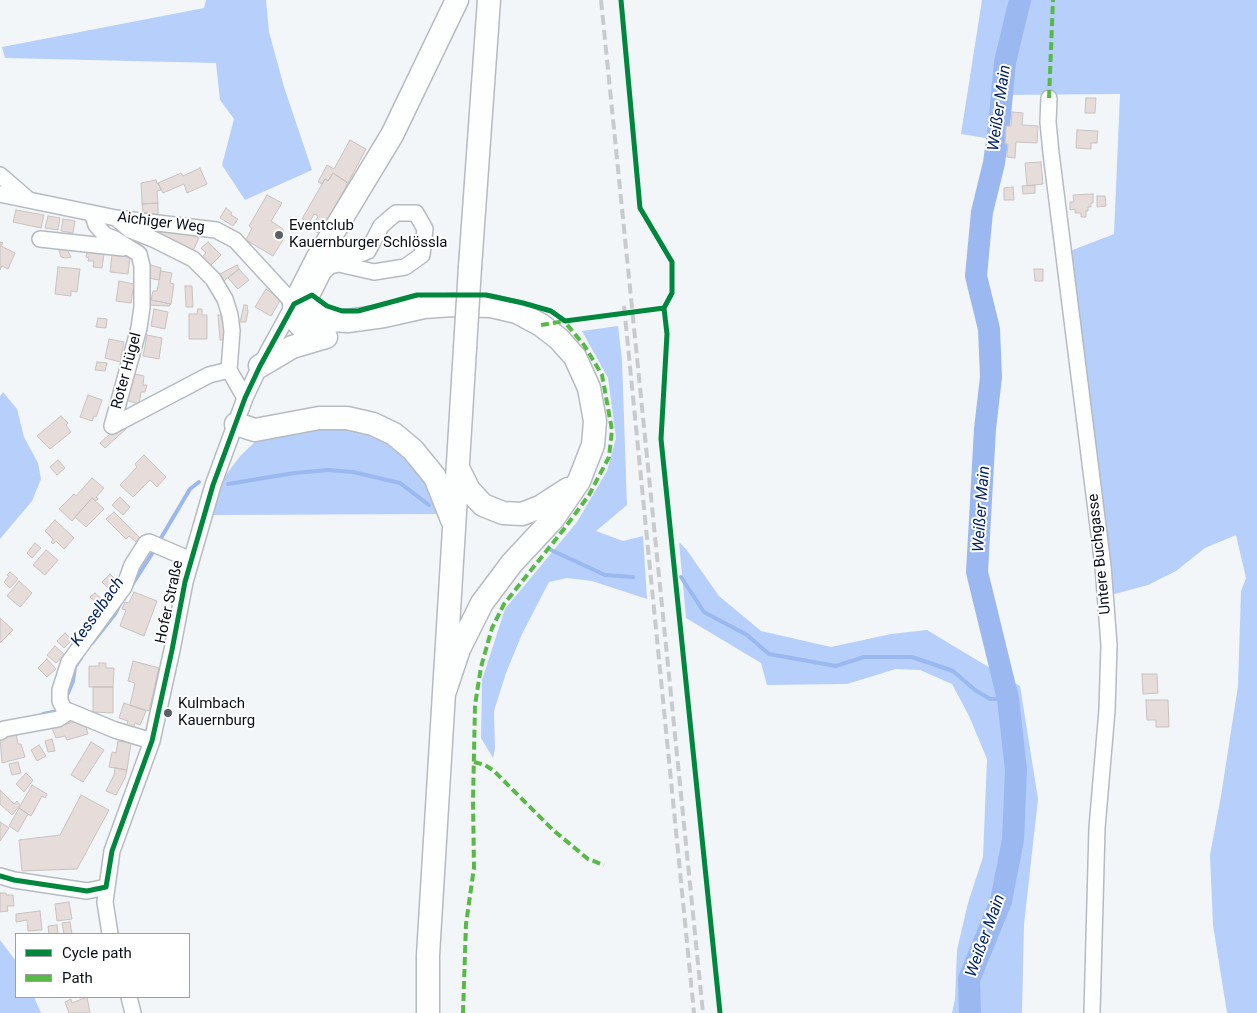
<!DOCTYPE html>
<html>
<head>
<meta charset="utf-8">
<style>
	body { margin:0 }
	#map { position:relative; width:1257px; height:1013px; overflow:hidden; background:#f3f6f9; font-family:Roboto,sans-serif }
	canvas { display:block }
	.legend { position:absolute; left:15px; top:933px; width:175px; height:65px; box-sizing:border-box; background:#fff; border:1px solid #9d9fa3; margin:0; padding:6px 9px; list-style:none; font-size:15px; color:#090f19 }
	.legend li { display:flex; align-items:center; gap:10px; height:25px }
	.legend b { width:25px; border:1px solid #9d9fa3 }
</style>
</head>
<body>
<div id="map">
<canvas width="1257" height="1013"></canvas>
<ul class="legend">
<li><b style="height:6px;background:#00873e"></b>Cycle path</li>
<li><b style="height:6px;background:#58b947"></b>Path</li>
</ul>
</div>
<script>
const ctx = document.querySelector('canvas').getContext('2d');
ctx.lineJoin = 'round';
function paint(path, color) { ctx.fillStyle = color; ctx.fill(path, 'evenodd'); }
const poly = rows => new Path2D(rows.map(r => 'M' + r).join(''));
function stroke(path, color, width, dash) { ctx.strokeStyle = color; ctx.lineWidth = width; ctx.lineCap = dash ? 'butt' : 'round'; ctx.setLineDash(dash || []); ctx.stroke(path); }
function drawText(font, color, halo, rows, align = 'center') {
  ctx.font = font + ' Roboto,sans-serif'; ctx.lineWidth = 4; ctx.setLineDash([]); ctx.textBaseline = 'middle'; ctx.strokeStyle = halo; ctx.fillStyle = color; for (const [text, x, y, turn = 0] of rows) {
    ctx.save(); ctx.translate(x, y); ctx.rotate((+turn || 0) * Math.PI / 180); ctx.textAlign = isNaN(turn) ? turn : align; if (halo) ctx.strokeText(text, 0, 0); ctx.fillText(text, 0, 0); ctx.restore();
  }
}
const forest = poly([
	[206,0,266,0,269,32,284,87,312,170,245,200,222,165,234,119,220,100,216,63,5,58,2,47,204,8],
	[982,0,1257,0,1257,1013,1227,1013,1213,925,1210,855,1221,796,1238,686,1241,591,1246,578,1236,535,1205,548,1176,571,1148,585,1111,595,1065,253,1114,234,1120,94,1004,95,998,140,961,134],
	[618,326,622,360,627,505,596,531,623,541,643,536,647,599,592,581,567,578,549,582,522,634,506,673,494,711,495,748,493,758,481,738,482,680,505,609,577,522,607,471,616,438,608,378,582,331],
	[3,392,17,409,24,437,38,463,41,479,32,501,0,539,0,396],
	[340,423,401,447,422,471,442,514,212,515,225,476,241,455,256,441],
	[679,542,686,549,719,596,761,631,831,647,891,634,927,630,1020,686,1038,799,1024,925,1022,1013,952,1013,955,999,957,950,968,903,983,857,987,759,969,716,952,684,920,670,896,669,847,684,767,685,761,663,686,618],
	[0,940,16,961,16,997,34,997,41,1013,0,1013]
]);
const stream = poly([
	[228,484,294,473,328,470,353,472,400,483,429,505],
	[158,543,190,489,199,482],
	[551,550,605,575,633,577],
	[681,577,704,612,747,635,769,654,836,666,864,657,912,657,953,671,975,690,990,699,1008,699],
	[132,585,155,549],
	[92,643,115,614,120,604],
	[66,698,73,681,75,667,81,658],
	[43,714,58,711,60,708]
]);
const river = poly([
	[970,1013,969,979,1001,901,1013,840,1016,770,1008,699,977,572,985,429,991,377,989,329,976,276,982,212,994,163,999,126,1005,62,1020,0]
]);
const building = poly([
	[1086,98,1096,98,1095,113,1085,113,1086,98],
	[1012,112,1023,113,1022,125,1038,126,1037,143,1016,142,1015,158,1007,157,1008,144,1005,144,1006,126,1011,126,1012,112],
	[1077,130,1098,131,1097,143,1091,143,1091,149,1076,148,1077,130],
	[350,140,366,149,348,183,333,173,328,181,325,179,322,184,318,182,327,165,334,169,350,140],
	[1041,162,1043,184,1027,186,1025,163,1041,162],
	[200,168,207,184,187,193,184,184,163,193,158,183,181,173,183,176,200,168],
	[333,173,348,183,320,234,311,229,318,216,314,214,309,223,302,219,325,179,328,181,333,173],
	[156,180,157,184,158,183,161,190,157,191,158,203,142,204,141,183,156,180],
	[1035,185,1035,193,1023,194,1022,186,1035,185],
	[1013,187,1014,200,1004,200,1004,188,1013,187],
	[1093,194,1093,203,1091,203,1091,207,1088,207,1088,211,1086,211,1086,217,1081,217,1081,213,1075,213,1075,209,1070,210,1070,202,1074,202,1073,195,1093,194],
	[267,195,282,203,271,221,283,229,284,238,273,256,246,240,252,228,249,226,267,195],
	[1097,196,1105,196,1106,206,1097,207,1097,196],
	[158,203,158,215,143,213,142,204,158,203],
	[226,208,232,213,231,215,238,219,233,226,220,218,226,208],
	[16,210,44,215,41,228,13,222,16,210],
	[48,216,60,218,58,230,45,228,48,216],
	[63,219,75,221,73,233,61,231,63,219],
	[169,228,177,228,199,238,192,253,157,237,160,230,166,233,169,228],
	[0,242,3,243,1,246,15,253,8,269,2,266,0,270,0,242],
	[208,242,221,255,210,266,202,257,206,253,201,248,208,242],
	[65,246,71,257,66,258,61,257,58,247,65,246],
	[87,251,104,254,102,268,93,267,94,261,88,261,89,258,86,257,87,251],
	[112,255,130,257,128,274,110,272,112,255],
	[151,265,161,268,159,280,148,278,151,265],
	[237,265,239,269,224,281,220,274,237,265],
	[58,267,80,269,77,292,71,291,71,296,55,294,58,267],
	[239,269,249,280,238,289,228,278,239,269],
	[1034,269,1043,269,1043,281,1035,281,1034,269],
	[161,271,172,273,170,283,174,284,171,304,151,300,153,291,157,291,161,271],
	[119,281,134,284,131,303,116,301,119,281],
	[185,286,192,286,193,307,186,307,185,286],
	[266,289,281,299,271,316,255,307,266,289],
	[145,300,151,300,171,304,169,306,145,305,145,300],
	[244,305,247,305,248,311,246,322,240,322,244,305],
	[154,309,168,312,165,329,151,326,154,309],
	[198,309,202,309,202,315,207,315,207,339,189,339,189,314,197,314,198,309],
	[218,315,222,315,223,322,225,322,227,340,220,340,218,315],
	[98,318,107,319,106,328,96,327,98,318],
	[147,335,162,338,159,359,143,356,147,335],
	[109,339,124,342,120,362,105,358,109,339],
	[97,362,107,363,105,371,95,370,97,362],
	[131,373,144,376,143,385,147,385,145,392,141,392,139,404,125,400,131,373],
	[88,395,102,400,96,417,94,416,92,421,80,417,88,395],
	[61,416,68,423,66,425,71,432,50,449,37,436,61,416],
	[121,424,126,429,105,448,100,443,121,424],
	[144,455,166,477,157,487,150,480,133,497,120,485,137,467,135,464,144,455],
	[58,460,65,468,57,475,50,467,58,460],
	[92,478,104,488,96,497,98,499,96,501,92,498,72,521,59,509,74,494,76,496,92,478],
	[120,497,130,507,123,515,112,505,120,497],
	[92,498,104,509,86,527,75,517,92,498],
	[114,512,140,538,136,542,129,536,126,539,106,519,114,512],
	[55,520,74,538,64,549,56,541,53,544,51,542,53,539,45,531,55,520],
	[35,543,41,548,32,558,27,553,35,543],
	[46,550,58,560,45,575,33,565,46,550],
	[10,572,18,579,10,588,4,582,9,576,7,575,10,572],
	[110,574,118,582,110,590,102,582,110,574],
	[19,581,32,593,20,607,7,596,19,581],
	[134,592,157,601,144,636,120,626,126,610,122,609,125,602,129,603,134,592],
	[95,593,104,601,100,606,90,597,95,593],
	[0,618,13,630,0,643,0,618],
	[65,633,72,640,64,648,57,641,65,633],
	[55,646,65,655,56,663,47,655,55,646],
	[47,659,56,669,47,677,38,668,47,659],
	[133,661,159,668,149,711,130,705,135,683,128,681,133,661],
	[99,663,106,663,106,668,114,668,113,687,89,687,89,666,99,666,99,663],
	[1142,674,1157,674,1158,693,1143,694,1142,674],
	[93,687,113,687,113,713,93,712,93,687],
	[1146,700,1168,700,1169,727,1156,727,1156,720,1147,720,1146,700],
	[124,703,146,711,140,725,135,723,133,729,126,727,128,721,119,718,124,703],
	[84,719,88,734,67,740,65,736,56,738,52,728,84,719],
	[16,734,18,744,21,744,25,757,2,763,0,738,16,734],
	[52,739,55,751,48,752,45,741,52,739],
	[118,741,131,743,127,770,109,767,112,752,116,753,118,741],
	[91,742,104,750,83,782,71,775,91,742],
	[39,745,46,756,37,761,31,750,39,745],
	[18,762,21,773,12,775,9,764,18,762],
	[115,768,127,770,125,778,116,795,106,791,114,775,115,768],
	[26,773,33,780,24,792,16,784,26,773],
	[32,785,47,794,45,798,42,796,31,816,19,808,32,785],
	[0,790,14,804,17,801,20,805,12,815,0,804,0,790],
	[81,795,109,810,77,869,22,871,19,840,60,835,81,795],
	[19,808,28,814,18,832,9,826,19,808],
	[0,822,9,828,0,841,0,822],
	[0,893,6,893,6,895,13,895,14,906,7,906,8,911,0,912,0,893],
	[69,902,72,919,57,921,55,904,69,902],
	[40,911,42,930,28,931,27,920,16,922,16,914,40,911],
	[70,922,72,934,64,934,62,923,70,922],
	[57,925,58,934,49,934,48,926,57,925],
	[87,997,90,1013,69,1013,65,1002,71,999,72,1003,87,997]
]);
const minor = poly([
	[1049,98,1048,122,1051,153,1103,566,1109,645,1107,710,1097,828,1092,1013],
	[0,175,29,200],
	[0,194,116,218,216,230,235,240,294,304],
	[92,213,96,225,105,235,115,239,139,254,142,266,142,307,139,328,112,426],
	[116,218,130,230,153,239,193,259,213,279,225,299,230,315,232,331,229,370,245,398],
	[40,239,123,248],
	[294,304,312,295,323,273,330,266,339,264,374,272,405,267,422,255,425,229,416,213,396,213,381,226,368,251,355,256,338,253,317,259],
	[112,426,209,375,229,370],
	[0,732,4,729,58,719,69,712],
	[152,741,115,730,64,709,60,701,60,690,69,662,124,587,132,565,146,543,149,542,191,560],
	[0,876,14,880,87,891,106,887],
	[110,934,105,902,112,851,152,741,172,650,185,582,213,485,245,398,260,366,294,304],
	[129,997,133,1013]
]);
const highway = poly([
	[470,267,489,0],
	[294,304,331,320,348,321,384,316,424,307,453,305,491,306,517,312,541,325,559,339,575,357,589,388,595,421,593,445,579,481,553,519,512,563,482,603,459,649,445,691],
	[323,338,307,332,298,323,295,315,294,304,317,259,392,135,457,0],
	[260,366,292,347,326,337],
	[236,424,255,430,319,418,347,418,373,424,394,434,413,450,435,477,452,520],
	[458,468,469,490,483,505,503,513,522,514,540,507,568,489],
	[428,1013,428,955,465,348]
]);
const rail = poly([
	[601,0,703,1013],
	[624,306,694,1013]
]);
const highwayBridge = poly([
	[465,348,470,267]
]);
const quiet = poly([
	[1049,98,1053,0],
	[541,325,566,321],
	[474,762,485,765,494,771,553,830,588,859,604,865],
	[463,1013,466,924,474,868,473,801,475,705,481,667,492,628,504,604,564,529,589,495,609,457,612,430,602,375,584,345,563,320]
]);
const cycleway = poly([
	[621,0,640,208,672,262,672,293,664,308,667,334,661,439,720,1013],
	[0,876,14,880,87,891,106,887,112,851,152,741,172,650,185,582,213,485,245,398,260,366,294,304,312,295,327,306,342,311,358,311,417,295,486,295,523,303,551,311,565,321,664,308]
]);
const markers = [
	[279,235,5,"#5b6067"],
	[168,713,5,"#5b6067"]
];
const streetNames = [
	["Aichiger Weg",161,223,7],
	["Roter Hügel",127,371,-75],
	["Untere Buchgasse",1100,554,-96],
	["Hofer Straße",170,602,-78]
];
const poiNames = [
	["Eventclub",289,226],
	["Kauernburger Schlössla",289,243],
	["Kulmbach",178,704],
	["Kauernburg",178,721]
];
const waterNames = [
	["Weißer Main",1000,108,-82],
	["Weißer Main",982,509,-86],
	["Kesselbach",98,612,-55],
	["Weißer Main",986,936,-70]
];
paint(forest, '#b6cffb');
stroke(stream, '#9bb9f0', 4);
stroke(river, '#9bb9f0', 22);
paint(building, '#e6dcda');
stroke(building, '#c8c2c1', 1);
stroke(minor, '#b6bbc1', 18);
stroke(highway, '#b6bbc1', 25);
stroke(minor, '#fdfefe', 15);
stroke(highway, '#fdfefe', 22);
stroke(rail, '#c8cacb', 4, [10, 5]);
stroke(highwayBridge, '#b6bbc1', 25, []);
stroke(highwayBridge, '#fdfefe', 22);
stroke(quiet, '#58b947', 4, [8, 4]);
stroke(cycleway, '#00873e', 5);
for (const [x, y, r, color] of markers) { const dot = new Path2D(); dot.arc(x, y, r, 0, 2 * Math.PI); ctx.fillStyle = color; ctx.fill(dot); stroke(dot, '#fff', 2); }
drawText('15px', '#090f19', '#fff', streetNames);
drawText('15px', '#090f19', '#fff', poiNames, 'left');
drawText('italic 16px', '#042466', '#fff', waterNames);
</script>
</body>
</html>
